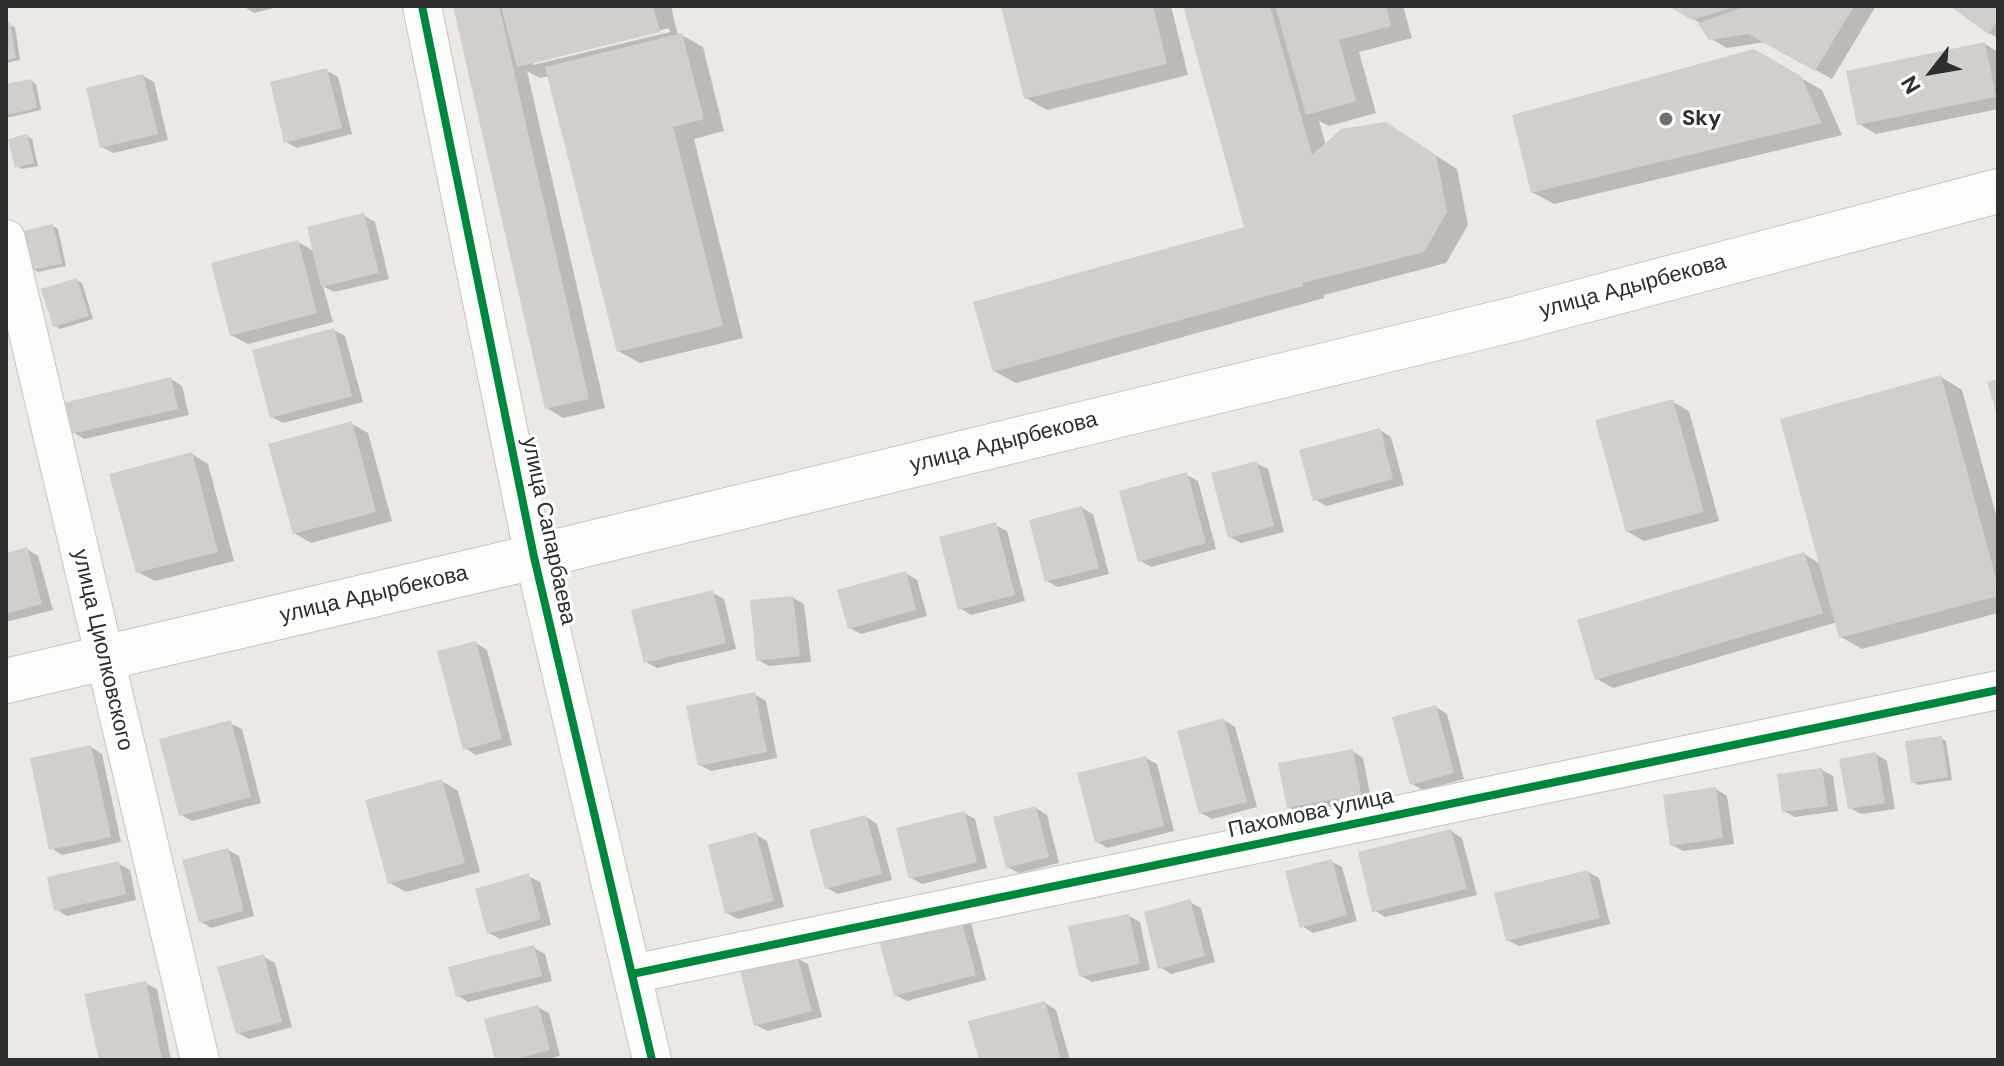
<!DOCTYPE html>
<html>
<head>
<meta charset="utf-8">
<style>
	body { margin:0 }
	#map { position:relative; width:2004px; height:1066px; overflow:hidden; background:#ece8e4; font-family:"DM Sans",sans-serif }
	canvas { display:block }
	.frame { position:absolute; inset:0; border:8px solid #2e2e2e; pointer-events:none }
	.north { position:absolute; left:1892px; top:32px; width:80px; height:80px; -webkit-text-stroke:6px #fff; paint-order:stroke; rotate:239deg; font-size:22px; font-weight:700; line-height:32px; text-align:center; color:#2e2e2e }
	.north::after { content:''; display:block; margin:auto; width:28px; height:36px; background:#2e2e2e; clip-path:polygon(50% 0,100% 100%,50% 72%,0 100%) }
</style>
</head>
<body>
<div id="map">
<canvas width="2004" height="1066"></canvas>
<div class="frame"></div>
<div class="north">N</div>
</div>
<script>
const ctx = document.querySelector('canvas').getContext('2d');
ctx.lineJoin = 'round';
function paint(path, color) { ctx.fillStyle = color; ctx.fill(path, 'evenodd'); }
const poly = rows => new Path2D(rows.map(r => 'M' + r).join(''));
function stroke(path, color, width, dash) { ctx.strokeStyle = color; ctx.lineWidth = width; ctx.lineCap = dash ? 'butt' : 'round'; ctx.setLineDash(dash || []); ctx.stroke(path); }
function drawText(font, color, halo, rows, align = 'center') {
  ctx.font = font + ' "DM Sans",sans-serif'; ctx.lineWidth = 6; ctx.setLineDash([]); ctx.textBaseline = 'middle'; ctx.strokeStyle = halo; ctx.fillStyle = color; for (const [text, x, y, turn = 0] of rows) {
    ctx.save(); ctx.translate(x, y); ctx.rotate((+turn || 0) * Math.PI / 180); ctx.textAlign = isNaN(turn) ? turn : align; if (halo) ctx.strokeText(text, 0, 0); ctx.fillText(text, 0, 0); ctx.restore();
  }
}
const shadow = poly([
	[243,6,281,6,254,13],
	[455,6,671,6,678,36,682,35,703,47,724,131,694,139,743,338,640,363,618,351,550,76,540,78,527,71,605,408,563,418,547,408],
	[669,28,670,32,533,65,533,61],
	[1003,6,1171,6,1188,75,1047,110,1026,98],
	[1185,6,1403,6,1412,38,1359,52,1376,113,1329,126,1319,121,1326,145,1407,137,1457,169,1468,225,1446,263,1324,295,1324,298,1016,383,994,371,1247,228],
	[1672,6,1876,6,1832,79,1766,42,1727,48,1710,38,1700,23],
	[1954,6,1998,6,1998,38,1989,33],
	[6,25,15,27,20,60,6,63],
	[1985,44,1998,52,1998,109,1876,134,1859,124],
	[1754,51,1822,90,1842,135,1554,204,1532,192],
	[326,70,338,77,352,134,297,148,286,142],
	[143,76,154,82,168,140,113,153,102,147],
	[31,81,36,84,41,110,6,118,6,87],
	[27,136,32,139,38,166,22,169,17,166],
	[363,215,375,222,389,279,334,292,323,286,333,322,248,344,231,335,298,242,315,252],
	[53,226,58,229,66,266,38,272,33,269],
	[76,280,82,283,93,319,60,329,55,326],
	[334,330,345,336,363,402,283,423,272,417],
	[1941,377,1962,390,1998,522,1998,613,1862,649,1841,637,1837,622,1613,688,1597,679,1804,554,1822,565],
	[171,379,182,386,189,415,84,439,73,432],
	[1673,402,1689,411,1719,521,1644,541,1627,531],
	[352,424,368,433,392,521,311,543,294,533],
	[1380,430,1391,437,1404,485,1326,506,1315,499],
	[192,454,208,464,234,561,155,581,138,572],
	[1256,463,1268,469,1284,532,1241,543,1230,537],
	[1187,475,1198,481,1216,549,1151,567,1139,560],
	[1082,508,1093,514,1109,574,1058,587,1047,581],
	[995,525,1007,531,1025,601,971,615,960,608],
	[27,549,38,556,53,610,6,622,6,555],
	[905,573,917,580,927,616,861,634,850,628],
	[713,593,724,599,736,649,657,668,646,662],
	[793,598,804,604,811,662,769,666,758,660],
	[476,643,487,650,512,745,476,755,465,748],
	[754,694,766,701,777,758,711,771,700,765],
	[1436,707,1447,714,1464,779,1423,790,1412,784],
	[1224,720,1235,727,1257,807,1212,819,1201,813],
	[230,723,242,729,261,803,192,821,181,815],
	[1941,738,1946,741,1952,780,1918,785,1913,782],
	[91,747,102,754,121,842,62,855,51,848],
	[1352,751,1363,758,1371,799,1299,813,1288,807],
	[1876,754,1887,761,1895,809,1861,814,1850,808],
	[1146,758,1157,764,1174,831,1107,848,1096,841],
	[1822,770,1833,776,1838,811,1795,817,1784,811],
	[442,781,458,791,480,872,406,892,390,883],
	[1716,789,1727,796,1734,844,1683,851,1672,845],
	[1036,808,1047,815,1059,863,1019,873,1008,867],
	[964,813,975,819,987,868,922,884,911,878],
	[866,817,877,824,892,880,838,894,827,888],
	[1451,831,1462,838,1477,895,1385,917,1374,910],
	[755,834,767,841,784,907,738,919,727,913],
	[228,850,239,856,254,916,211,928,200,921],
	[1331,861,1342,867,1357,921,1313,933,1302,926],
	[119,864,130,870,136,900,67,916,56,909],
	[1588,872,1599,878,1610,924,1519,946,1507,940],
	[528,876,540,882,551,925,500,939,489,933],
	[1190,902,1201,908,1215,962,1171,974,1160,967],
	[1129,916,1140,922,1150,970,1092,982,1080,975],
	[960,917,971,923,986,980,907,1001,896,995],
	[534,948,545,954,552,981,468,1002,457,995],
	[264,957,275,963,292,1027,249,1039,238,1033],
	[797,958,808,964,822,1017,767,1031,756,1025],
	[145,983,157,989,171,1060,101,1060],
	[1045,1003,1056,1010,1070,1060,981,1060,971,1022],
	[537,1007,549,1013,560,1056,544,1060,497,1060]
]);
const building = poly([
	[453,6,499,6,589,399,545,409],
	[501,6,653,6,660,32,517,67],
	[1001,6,1153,6,1167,64,1024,99],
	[1183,6,1270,6,1312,155,1341,129,1386,122,1436,155,1447,212,1424,252,1303,283,1303,286,993,372,973,302,1244,227],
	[1275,6,1386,6,1391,26,1339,40,1356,101,1306,115],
	[1668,6,1734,6,1734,7,1692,20],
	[1748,6,1854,6,1815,71,1748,34,1709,40,1698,23],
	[1950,6,1998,6,1998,21,1988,34],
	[10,22,16,58,6,60,6,23],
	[682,33,704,119,673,127,723,326,617,352,545,67],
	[1985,42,1996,97,1857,125,1846,71],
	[1754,49,1801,76,1822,123,1531,193,1512,115],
	[327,68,342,128,284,143,270,82],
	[143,74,158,134,100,148,86,88],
	[31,79,37,108,6,115,6,84],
	[27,134,34,163,15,168,8,139],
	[364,213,379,273,321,287,307,227],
	[53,224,62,264,31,270,22,231],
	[298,240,317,313,230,336,211,263],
	[77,278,89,316,53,327,41,289],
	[334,328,352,396,270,418,252,350],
	[1941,375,1998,586,1998,596,1839,638,1780,419],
	[171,377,178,409,71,434,63,403],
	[1998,379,1998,415,1997,415,1987,382],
	[1673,399,1704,512,1626,532,1595,420],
	[352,421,376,512,293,534,268,444],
	[1380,428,1393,479,1313,501,1299,450],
	[192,452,218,552,136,573,109,474],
	[1257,461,1274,526,1228,538,1211,473],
	[1187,472,1206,543,1138,562,1119,491],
	[1082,506,1099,568,1045,582,1029,520],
	[996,522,1015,595,958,610,939,537],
	[27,547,42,604,6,614,6,553],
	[1804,552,1823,613,1595,680,1577,620],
	[906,571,916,610,848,629,837,590],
	[713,590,726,643,644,663,631,610],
	[793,596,800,656,756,661,750,600],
	[476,641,502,739,463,750,437,651],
	[755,692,767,752,698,766,686,706],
	[1436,705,1454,773,1410,785,1392,717],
	[1224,718,1247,802,1199,814,1177,731],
	[231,720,251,797,179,816,159,739],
	[1942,736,1948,777,1911,783,1905,741],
	[91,745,111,837,49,850,30,758],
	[1353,749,1361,794,1287,808,1278,763],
	[1876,752,1885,803,1848,809,1839,759],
	[1146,756,1164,826,1095,843,1077,773],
	[1822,768,1828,806,1782,812,1777,774],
	[442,779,465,863,388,884,365,800],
	[1716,787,1723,838,1670,846,1663,795],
	[1036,806,1049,857,1006,868,993,817],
	[964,811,977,862,909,879,896,828],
	[866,815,882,874,825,889,809,830],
	[1451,829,1467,889,1372,912,1358,852],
	[756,832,774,901,725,914,708,845],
	[228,848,244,911,199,923,182,860],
	[1332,859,1347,915,1300,928,1285,871],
	[119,861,126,894,54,911,47,877],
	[1588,870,1600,918,1506,941,1494,893],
	[529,873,541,919,487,934,475,889],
	[1190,899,1205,956,1158,969,1144,912],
	[1129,914,1140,964,1079,977,1068,926],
	[960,915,976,975,894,996,878,937],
	[534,945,542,976,456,997,448,967],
	[264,954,282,1022,236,1034,217,967],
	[797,956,812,1011,754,1026,740,971],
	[146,981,162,1060,99,1060,84,994],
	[1045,1001,1061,1059,979,1060,968,1021],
	[538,1005,550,1050,512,1060,495,1060,484,1019]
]);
const minor = poly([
	[422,6,534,557,652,1060],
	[6,239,200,1060],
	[632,974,1998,690]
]);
const secondary = poly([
	[6,681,534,557,1515,319,1998,191]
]);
const cycleway = poly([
	[422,6,534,557,652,1060],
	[632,974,1998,690]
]);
const markers = [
	[1666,119,8,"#706f6e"]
];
const poiNames = [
	["Sky",1682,119]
];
const streetNames = [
	["улица Адырбекова",1633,287,-15],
	["улица Адырбекова",1004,443,-14],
	["улица Сапарбаева",548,531,78],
	["улица Адырбекова",374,595,-13],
	["улица Циолковского",102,650,77],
	["Пахомова улица",1311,814,-12]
];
paint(shadow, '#0003');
paint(building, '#d1cecb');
stroke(minor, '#c5c4c5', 40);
stroke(secondary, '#c5c4c5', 46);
stroke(minor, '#fcfcfb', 38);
stroke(secondary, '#fcfcfb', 44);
stroke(cycleway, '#00873e', 8);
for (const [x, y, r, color] of markers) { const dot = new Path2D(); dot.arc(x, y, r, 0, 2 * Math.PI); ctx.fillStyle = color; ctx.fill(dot); stroke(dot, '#fff', 3); }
drawText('bold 22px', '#2e2e2e', '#fff', poiNames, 'left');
drawText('22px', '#2e2e2e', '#fff', streetNames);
</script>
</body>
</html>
